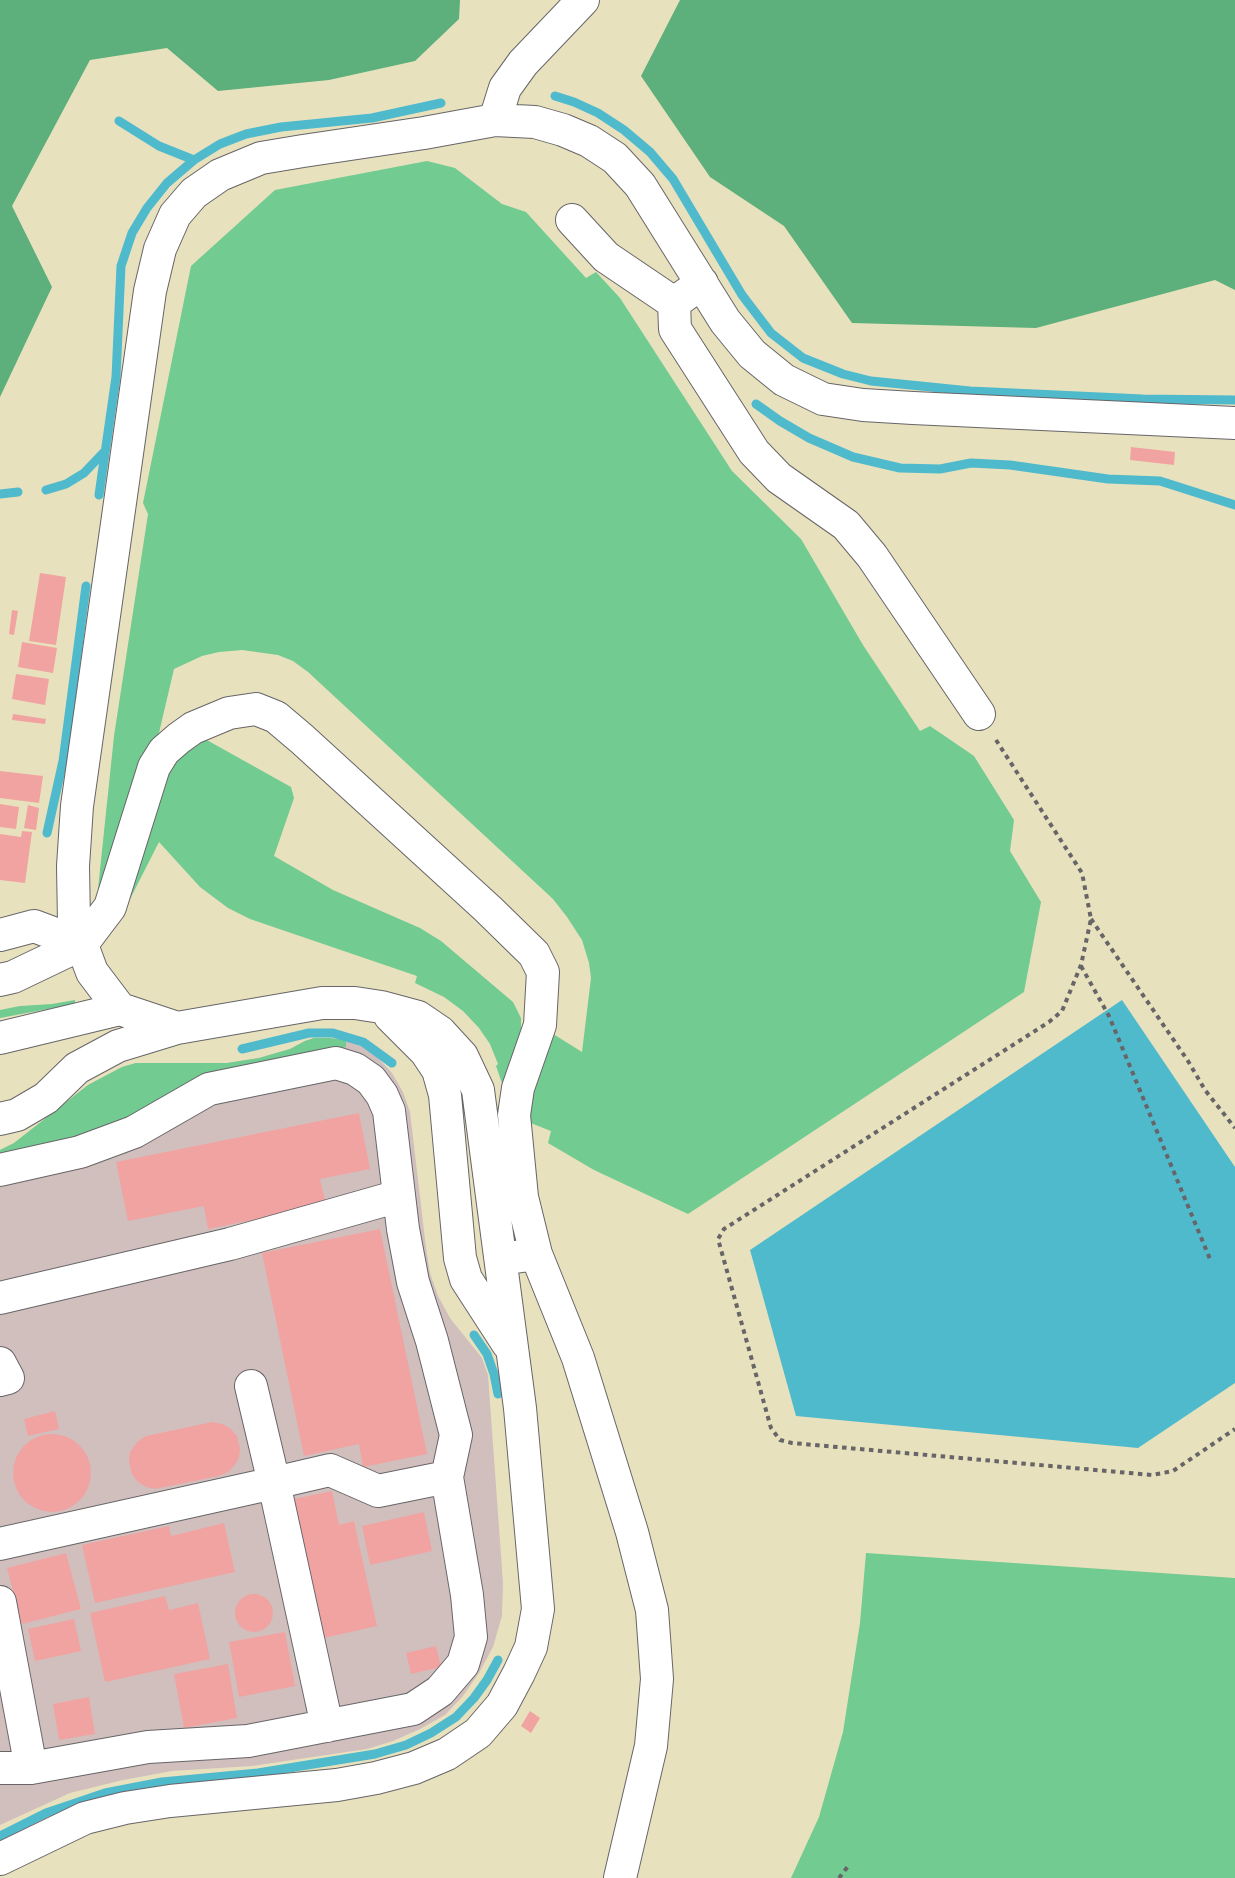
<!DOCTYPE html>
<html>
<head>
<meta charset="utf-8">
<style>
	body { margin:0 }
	canvas { display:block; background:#e8e1bd }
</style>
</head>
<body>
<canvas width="1235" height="1878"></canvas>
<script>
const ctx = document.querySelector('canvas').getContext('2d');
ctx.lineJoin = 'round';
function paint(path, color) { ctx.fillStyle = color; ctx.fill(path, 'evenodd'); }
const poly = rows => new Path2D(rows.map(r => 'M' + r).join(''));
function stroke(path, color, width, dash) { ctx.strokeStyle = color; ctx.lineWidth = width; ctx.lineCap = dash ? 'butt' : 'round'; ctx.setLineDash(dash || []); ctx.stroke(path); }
const industrial = poly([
	[314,1038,330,1038,346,1040,361,1046,378,1058,392,1073,403,1092,410,1112,426,1248,430,1273,438,1296,450,1318,482,1358,488,1375,503,1583,502,1616,493,1647,479,1673,463,1696,445,1715,420,1729,393,1741,367,1749,252,1766,172,1771,123,1780,70,1793,0,1825,0,1150,14,1143,88,1085,122,1067,136,1063,227,1063,259,1058,290,1049,305,1041]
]);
const green = poly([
	[427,161,455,168,502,204,526,212,586,278,596,272,620,298,732,471,801,539,863,645,920,731,930,726,974,756,1014,820,1010,851,1041,902,1024,992,688,1214,594,1170,548,1143,551,1131,523,1120,550,1032,582,1052,591,978,589,963,582,940,567,917,553,899,308,672,293,661,278,655,242,650,219,652,202,656,174,669,158,737,100,890,98,889,114,736,148,514,143,503,191,266,275,190],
	[205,739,291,787,294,798,274,856,333,890,420,928,441,941,513,1002,521,1018,521,1034,503,1086,496,1066,498,1064,490,1044,479,1028,463,1011,444,997,415,983,417,976,250,919,228,908,200,887,159,842,125,909,169,763],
	[75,1000,75,1004,0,1018,0,1010,20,1006,52,1004],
	[314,1038,330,1038,346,1040,346,1047,304,1058,108,1130,0,1158,0,1150,14,1143,88,1085,122,1067,136,1063,227,1063,259,1058,290,1049,305,1041],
	[866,1553,1235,1578,1235,1878,791,1878,819,1817,843,1732,860,1623]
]);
const forest = poly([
	[0,0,460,0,459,19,415,61,329,80,218,91,167,48,90,60,12,206,52,287,0,397],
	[680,0,1235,0,1235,290,1215,280,1036,328,852,323,784,226,710,177,641,76]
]);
const water = poly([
	[1122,1000,1235,1167,1235,1383,1138,1448,796,1416,750,1250]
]);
const stream = poly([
	[555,96,574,102,598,113,624,130,650,152,673,179,742,295,771,333,803,358,843,374,871,381,970,391,1143,399,1235,400],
	[119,121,159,146,194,160],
	[756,404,780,421,809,438,853,457,900,468,940,469,971,463,1010,465,1108,479,1160,481,1235,505],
	[46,490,66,484,84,473,105,451],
	[0,494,18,492],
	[99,495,116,377,121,266,132,233,147,208,167,183,194,160,220,144,246,134,281,127,372,118,441,103],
	[47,833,63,761,86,586],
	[242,1049,309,1033,333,1033,363,1042,392,1063],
	[474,1335,487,1354,494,1374,498,1394],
	[0,1836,46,1813,105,1793,162,1782,258,1773,375,1754,406,1745,431,1733,456,1717,474,1698,487,1680,498,1660]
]);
const building = poly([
	[1131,447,1175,452,1174,465,1130,460],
	[40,573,66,577,56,645,29,641],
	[12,610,18,611,14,635,9,634],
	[22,642,57,648,53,673,18,667],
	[16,674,49,679,45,705,12,699],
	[13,714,46,719,45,724,12,720],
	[0,771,43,776,39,803,0,798],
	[0,804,19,807,16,829,0,827],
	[28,805,39,808,36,830,24,828],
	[22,831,32,832,25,883,0,880,0,834,21,837],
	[359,1113,370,1169,320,1179,326,1205,208,1229,204,1206,128,1221,116,1162],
	[380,1229,427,1454,363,1467,359,1444,304,1456,262,1253],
	[55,1411,59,1429,28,1436,24,1419],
	[212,1422,222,1424,230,1428,237,1436,240,1448,239,1458,235,1465,228,1472,219,1476,155,1489,146,1487,138,1482,132,1474,129,1462,130,1452,137,1442,146,1436],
	'13 1473a39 39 0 1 1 78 0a39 39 0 1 1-78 0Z',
	[332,1491,339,1525,354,1521,377,1626,324,1638,294,1499],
	[424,1512,432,1551,370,1565,362,1526],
	[224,1523,235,1572,95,1603,82,1545,169,1526,171,1536],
	[66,1553,81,1609,22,1624,7,1568],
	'235 1613a19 19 0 1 1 38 0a19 19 0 1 1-38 0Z',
	[165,1596,169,1610,198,1603,210,1659,105,1682,90,1613],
	[74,1619,81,1651,35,1661,28,1629],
	[285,1632,295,1686,239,1697,229,1642],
	[436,1646,441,1667,411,1674,406,1653],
	[228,1664,237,1718,184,1728,174,1674],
	[89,1697,95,1734,59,1740,53,1704],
	[530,1711,540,1718,531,1733,521,1726]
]);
const path = poly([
	[996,740,1082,873,1091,919,1081,965,1062,1011,1049,1022,724,1229,718,1239,771,1428,780,1440,792,1443,1152,1475,1173,1471,1235,1429],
	[1091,919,1188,1061,1205,1090,1235,1128],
	[1081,966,1109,1016,1210,1259],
	[839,1878,849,1865]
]);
const minor = poly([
	[495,120,505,88,523,63,583,0],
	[572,220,606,257,674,303],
	[702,283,674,303,675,329,754,452,779,478,846,525,872,556,979,714],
	[0,935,34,926,82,944],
	[0,980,13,977,82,944,110,907,154,767,164,751,179,738,193,728,229,713,256,709,276,717,302,739,488,909,534,954,543,972,540,1025,518,1088,514,1115,522,1197,536,1254],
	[120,1009,92,972,74,923,73,866,77,806,150,291,160,249,175,215,194,193,220,175,261,158,303,151,424,133,495,120,535,122,563,130,589,141,615,158,640,185,725,321,752,354,784,380,823,399,863,405,913,408,1235,423],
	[390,1016,426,1052,438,1070,445,1095,460,1258,466,1279,508,1344],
	[0,1038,120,1009,177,1028,322,1003,355,1003,381,1007,418,1017,440,1032,462,1056,478,1090,520,1408,538,1609,531,1647,519,1673,502,1705,478,1733,447,1754,414,1768,376,1778,337,1785,170,1801,125,1808,85,1818,0,1859],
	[0,1119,17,1115,46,1098,77,1068,118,1046,177,1028],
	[0,1170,80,1152,134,1132,209,1089,336,1063,355,1069,371,1080,382,1095,389,1111,403,1229,413,1282,432,1341,456,1435,447,1477,467,1595,471,1637,463,1664,440,1691,413,1709,248,1741,148,1747,31,1768,0,1768],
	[515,1257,536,1254,578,1358,632,1532,652,1610,657,1679,651,1746,620,1878],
	[0,1298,230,1244,399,1196],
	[0,1363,8,1378,0,1380],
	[251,1386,274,1483,330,1470,378,1491,447,1477],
	[0,1544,274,1483,327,1726],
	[0,1602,31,1768]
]);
paint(industrial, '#d1bfbe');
paint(green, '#72cb91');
paint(forest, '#5daf7b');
paint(water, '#50bacd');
stroke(stream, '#50bacd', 9);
paint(building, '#f0a3a1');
stroke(minor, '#676568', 34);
stroke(path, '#676568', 4, [4.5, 4.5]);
stroke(minor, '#fff', 32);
</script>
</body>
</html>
